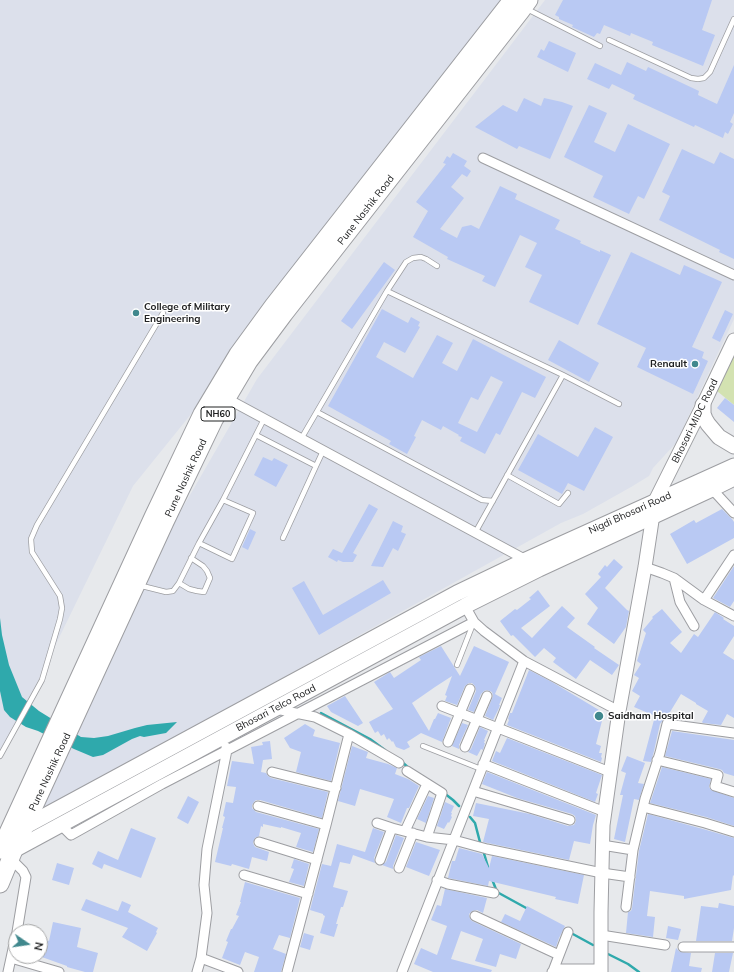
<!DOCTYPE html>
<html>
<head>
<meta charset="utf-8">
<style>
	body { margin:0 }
	#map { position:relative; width:734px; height:972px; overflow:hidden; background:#e7e9ec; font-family:Mulish,sans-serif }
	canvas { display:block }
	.north { position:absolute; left:8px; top:924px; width:40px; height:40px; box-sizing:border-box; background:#fff; border:1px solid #a6a7a7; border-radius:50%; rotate:103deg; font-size:11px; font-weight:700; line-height:16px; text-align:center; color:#212223 }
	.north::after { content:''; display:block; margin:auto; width:14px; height:18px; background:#40888d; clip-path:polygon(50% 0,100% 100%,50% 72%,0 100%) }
</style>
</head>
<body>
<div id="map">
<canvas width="734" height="972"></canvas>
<div class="north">N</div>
</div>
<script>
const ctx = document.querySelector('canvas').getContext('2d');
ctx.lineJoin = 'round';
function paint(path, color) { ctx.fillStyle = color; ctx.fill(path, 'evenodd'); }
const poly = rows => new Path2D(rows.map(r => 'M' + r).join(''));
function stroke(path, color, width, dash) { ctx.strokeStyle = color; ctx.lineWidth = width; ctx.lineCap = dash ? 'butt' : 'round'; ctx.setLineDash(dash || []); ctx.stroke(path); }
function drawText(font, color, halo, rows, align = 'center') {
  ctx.font = font + ' Mulish,sans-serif'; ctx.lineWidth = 3; ctx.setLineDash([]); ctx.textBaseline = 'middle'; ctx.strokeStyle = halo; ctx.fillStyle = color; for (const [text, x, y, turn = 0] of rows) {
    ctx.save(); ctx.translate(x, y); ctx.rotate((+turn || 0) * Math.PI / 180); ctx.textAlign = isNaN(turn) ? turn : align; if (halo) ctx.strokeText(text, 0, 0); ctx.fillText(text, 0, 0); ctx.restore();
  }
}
const built = poly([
	[0,0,506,0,413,139,133,486,0,759],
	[545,0,734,0,734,319,676,443,653,468,649,476,631,487,583,514,561,523,38,814,175,521,257,379]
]);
const green = poly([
	[734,355,734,405,717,391]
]);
const water = poly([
	[0,618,2,635,9,665,22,697,39,711,81,737,94,738,108,736,135,728,147,725,177,722,166,733,144,737,140,736,132,739,103,755,93,757,74,749,38,731,26,727,10,717,4,710,0,691]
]);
const stream = poly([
	[321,713,370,739,385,750],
	[402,762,410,769],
	[444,793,453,800,459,806],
	[470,817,475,823,481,846],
	[483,850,488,867],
	[492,879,497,892,528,909],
	[571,933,593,945],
	[608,954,628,964,639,972]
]);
const building = poly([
	[563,0,712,0,702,30,715,35,703,66,652,45,653,42,631,33,630,36,604,25,600,34,597,33,594,37,572,27,573,25,559,19,559,17,555,15],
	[549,41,576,53,568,72,537,57,541,49,544,51],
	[627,62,646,71,648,67,699,91,698,95,717,104,734,65,734,113,730,122,733,124,728,134,725,132,723,138,695,125,694,127,633,99,635,95,612,84,609,89,587,79,595,63,621,75],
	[524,98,541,106,544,98,562,102,573,106,550,159,519,146,517,149,475,127,503,105,517,112],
	[589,105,607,113,594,142,615,152,628,124,670,144,644,199,638,196,629,214,593,197,603,176,564,157],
	[682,149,714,164,720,152,734,159,734,259,719,252,720,250,659,220,670,196,662,192],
	[453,153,467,161,464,166,471,171,467,177,462,174,451,187,464,198,440,229,457,238,462,227,471,225,479,229,500,186,517,194,515,199,560,220,555,229,581,241,580,243,600,252,600,250,611,255,578,325,529,302,542,275,525,267,537,243,520,235,495,287,482,281,485,276,447,259,448,257,413,237,428,211,416,202,446,164,443,163,447,156,450,158],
	[631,252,680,275,684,265,722,282,692,347,704,352,702,358,708,361,693,394,637,367,646,348,597,324],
	[384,262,395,270,352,329,341,321],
	[382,309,408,323,411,317,420,322,418,326,420,327,405,353,384,342,376,357,413,378,437,335,453,343,442,363,457,371,473,339,546,377,535,398,522,392,500,435,496,433,485,454,460,441,462,437,458,436,459,435,443,426,441,430,422,420,414,436,416,437,407,454,389,444,391,441,328,406],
	[491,376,503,382,477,432,458,423,471,397,478,400],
	[725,310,733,314,720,342,712,338],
	[559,340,599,363,589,382,548,360],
	[725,398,734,405,734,422,717,408],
	[595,427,613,437,584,491,568,483,562,494,518,470,538,434,578,457],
	[263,457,272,461,274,458,288,465,276,487,254,475],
	[369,504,378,509,353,553,357,555,353,562,343,562,338,560,337,562,328,557,333,549,342,553],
	[722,509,732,519,734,522,734,538,687,564,670,534,694,520,696,523],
	[393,521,403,526,401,532,406,534,398,551,393,548,383,567,371,566],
	[250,529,256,532,248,550,242,547],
	[614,559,623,567,605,588,627,610,629,611,626,627,614,644,587,624,598,608,585,594,601,577,598,574,605,565,607,567],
	[734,566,734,601,730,607,713,598],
	[383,580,391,593,319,635,292,588,304,581,323,615],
	[538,590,550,606,521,628,532,638,562,606,575,618,567,627,595,647,594,648,619,665,612,675,590,660,576,679,553,662,556,658,544,648,535,657,513,635,511,636,500,621,515,609,517,610,531,599,529,598],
	[662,609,682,632,670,643,681,653,694,634,698,637,715,612,724,618,723,619,734,626,734,636,723,653,734,660,734,718,727,714,721,725,703,723,702,722,708,711,696,704,696,703,681,694,667,717,663,720,660,724,654,751,651,762,643,761,655,716,634,707,640,696,632,691,639,678,634,675,641,664,637,661,646,633,643,630,653,618,652,617],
	[441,646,460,676,474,646,509,662,495,694,502,698,499,705,500,705,499,708,493,720,485,716,493,696,492,692,487,690,484,691,481,694,474,712,468,710,476,691,475,686,472,683,469,683,465,686,457,705,445,701,447,696,445,695,452,676,435,687,412,703,429,731,434,719,435,719,438,713,451,718,442,742,421,733,407,742,410,747,404,750,396,747,393,741,392,742,389,738,387,740,384,734,381,736,378,731,375,733,369,722,393,709,374,682,390,672,394,678,421,660,419,657],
	[529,670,552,682,604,713,596,744,601,746,599,753,602,753,601,757,602,758,601,762,507,725,509,720,508,719,510,713,512,713],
	[345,696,363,723,358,726,331,712,327,706],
	[462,723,468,725,459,745,459,749,452,746],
	[305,724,315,730,313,736,340,743,331,781,296,772,301,752,290,748,284,738],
	[480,727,488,731,484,740,485,740,484,743,485,743,483,750,481,749,477,756,468,752,471,749],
	[672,731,734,740,734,776,724,773,722,770,719,769,665,756],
	[507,738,602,775,596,793,598,794,595,802,492,761,496,751,500,753],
	[270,741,272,759,263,760,261,772,266,773,268,776,271,778,328,792,322,818,260,800,256,800,254,802,252,805,252,808,256,812,319,829,313,852,296,847,301,833,281,827,281,828,263,824,263,827,261,826,259,836,255,838,253,843,255,847,269,852,267,861,252,857,249,869,232,864,231,866,215,862,223,828,222,828,225,817,223,816,226,802,233,803,236,787,227,786,232,761,254,764,251,747,263,745,262,742],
	[352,746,368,752,366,758,388,764,397,768,395,774,408,779,419,786,409,808,407,808,401,823,387,817,394,799,360,789,355,806,338,801],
	[627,756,645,763,638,783,644,784,639,800,634,799,625,842,614,839,623,795,620,795,626,773,621,771],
	[662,767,711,779,709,787,711,790,734,798,734,826,706,817,650,803],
	[487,772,596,815,593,825,590,844,574,841,569,860,483,842,489,819,473,816,476,803,530,814,568,826,574,825,576,821,575,816,572,814,517,798,482,784],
	[188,796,199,802,188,824,177,818],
	[428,796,434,798,426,823,417,819],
	[445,802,454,806,451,813,452,813,451,816,452,817,449,823,448,822,444,829,437,826],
	[648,814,703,829,734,838,734,876,733,875,731,890,684,899,684,896,650,891,647,916,655,917,653,937,626,933,628,912,631,911,632,908,639,851],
	[131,828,156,838,141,878,104,864,102,869,92,864,98,851,118,860],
	[373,828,384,832,374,858,375,863,353,855,350,864,340,862,333,887,348,891,343,907,341,907,336,924,338,924,334,937,320,933,325,916,323,915,323,914,310,910,322,864,331,866,337,844,365,852],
	[396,835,404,838,393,866,393,869,382,865,386,862],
	[416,842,440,850,429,876,406,867],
	[459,848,482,854,489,868,492,856,584,875,578,904,555,899,556,897,489,881,488,886,448,878,452,861,455,861],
	[294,859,309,864,304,886,289,882,294,869,291,868],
	[57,863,74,868,69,885,52,880],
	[245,882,300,898,290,938,279,935,273,949,286,954,281,972,254,972,259,957,245,952,240,965,222,958,228,942,226,941,231,929,232,929,239,916,236,915,241,902,240,902],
	[445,889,487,898,483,913,477,910,472,911,469,914,470,919,472,921,521,944,516,959,500,954,496,967,475,961,483,939,461,931,451,959,492,970,491,972,433,972,414,964,421,948,437,955,447,926,431,920,437,905,441,906],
	[86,899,118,911,122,901,131,905,128,912,158,928,156,932,157,933,147,951,122,937,128,928,81,910],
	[719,903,734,906,734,928,732,941,696,941,701,906,718,908],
	[527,906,565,926,559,938,556,947,501,922,505,914,520,921],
	[53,922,81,928,77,947,98,953,93,972,85,972,67,967,67,966,39,956,40,956,40,952,44,939,49,941],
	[668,926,681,929,678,940,666,938],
	[304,933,314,936,310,950,300,947],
	[676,948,680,952,691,953,689,966,702,968,701,972,671,972],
	[715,953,733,953,729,972,712,972]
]);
const lane = poly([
	[527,9,600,46],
	[609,40,691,78,698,79,704,78,710,72,734,19],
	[387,291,563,375,619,404],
	[317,412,482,500,493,501],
	[256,435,316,466,323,451],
	[301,439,387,291,406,262,413,258,421,257,426,259,437,266],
	[507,475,559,504,568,493],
	[475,533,563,375],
	[283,538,316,466],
	[199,543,232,559,253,513,223,500],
	[179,583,189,589,197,591,204,592,210,578,207,571,203,566,191,558],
	[138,585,166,592,173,591,179,583,199,543,223,500,264,419],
	[457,665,473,624],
	[423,746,481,769],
	[0,756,42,680,60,619,62,608,60,596,32,552,31,539,37,525,163,313]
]);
const street = poly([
	[483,158,734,275],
	[224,397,528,561],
	[712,489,734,513],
	[645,567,662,573,674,578,704,600,734,616],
	[674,578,680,602,694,626],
	[704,600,734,555],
	[465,606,474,622,484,631,524,661,619,711],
	[442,706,610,772],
	[276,709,315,717,349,734,399,763],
	[448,742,470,689],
	[465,747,487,696],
	[657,760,718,775,715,786,734,792],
	[483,764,605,812],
	[407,771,442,793,427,837],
	[272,772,336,788],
	[473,791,570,820],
	[258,806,326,825],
	[643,807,705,823,734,832],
	[377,823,392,828,427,837,454,840,487,849,602,873,630,877],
	[61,825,71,835,162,784,474,622],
	[405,831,427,784],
	[259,842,317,860],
	[602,845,633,850,645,799,660,753,667,724,734,733],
	[11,859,23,871,26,877,17,932],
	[380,860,392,828],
	[399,868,413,833],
	[244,875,308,894],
	[437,880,448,884,494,893],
	[626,907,633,850],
	[475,916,559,955],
	[601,935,665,945],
	[683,947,734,947],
	[11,958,59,972],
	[201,958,238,972],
	[553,971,568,932],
	[8,972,16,935],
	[197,972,201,958,207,913,204,885,207,849,227,750,226,747],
	[287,972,326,825,349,734],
	[402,972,524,661],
	[552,972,553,971,560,969,601,969]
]);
const secondary = poly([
	[601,972,601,912,603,825,619,711,645,567,655,501,703,405,734,340]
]);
const primary = poly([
	[703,405,703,414,705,419,708,424,719,437,734,446],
	[26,826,457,593,526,560,734,466],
	[14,850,465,606,539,569,712,489,734,478]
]);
const highway = poly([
	[0,850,153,517,202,414,238,354,273,306,512,0],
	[0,884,14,850,165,522,214,420,249,361,284,314,521,11,529,0]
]);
const markers = [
	[136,313,4,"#40888d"],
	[695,364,4,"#40888d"],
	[599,716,5,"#40888d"]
];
const shields = [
	[218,414,34]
];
const shieldNames = [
	["NH60",218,414]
];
const streetNames = [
	["Pune Nashik Road",366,210,-52],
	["Bhosari-MIDC Road",695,421,-64],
	["Pune Nashik Road",186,478,-65],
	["Nigdi Bhosari Road",630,513,-24],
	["Bhosari Telco Road",276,708,-28],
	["Pune Nashik Road",50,772,-65]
];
const poiNames = [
	["College of Military",144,307],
	["Engineering",144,319],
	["Renault",687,364,"right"],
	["Saidham Hospital",608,716]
];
paint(built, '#dce0eb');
paint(green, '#d3e2b1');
paint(water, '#2fa9ac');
stroke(stream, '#2fa9ac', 2.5);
paint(building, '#b9c9f3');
stroke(lane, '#9d9ea2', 6);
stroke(street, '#9d9ea2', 11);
stroke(secondary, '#9d9ea2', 15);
stroke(primary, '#9d9ea2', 17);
stroke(highway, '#9d9ea2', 19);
stroke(lane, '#fff', 4.5);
stroke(street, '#fff', 9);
stroke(secondary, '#fff', 13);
stroke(primary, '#fff', 15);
stroke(highway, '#fff', 17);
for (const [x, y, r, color] of markers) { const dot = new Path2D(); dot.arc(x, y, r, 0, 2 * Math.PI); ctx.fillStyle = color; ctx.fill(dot); stroke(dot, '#fff', 1.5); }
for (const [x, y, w] of shields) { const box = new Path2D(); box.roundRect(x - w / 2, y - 7, w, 14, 3); ctx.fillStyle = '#fff'; ctx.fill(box); stroke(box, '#212223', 1); }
drawText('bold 9px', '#212223', null, shieldNames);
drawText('10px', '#212223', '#fff', streetNames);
drawText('bold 10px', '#212223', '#fff', poiNames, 'left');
</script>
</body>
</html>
